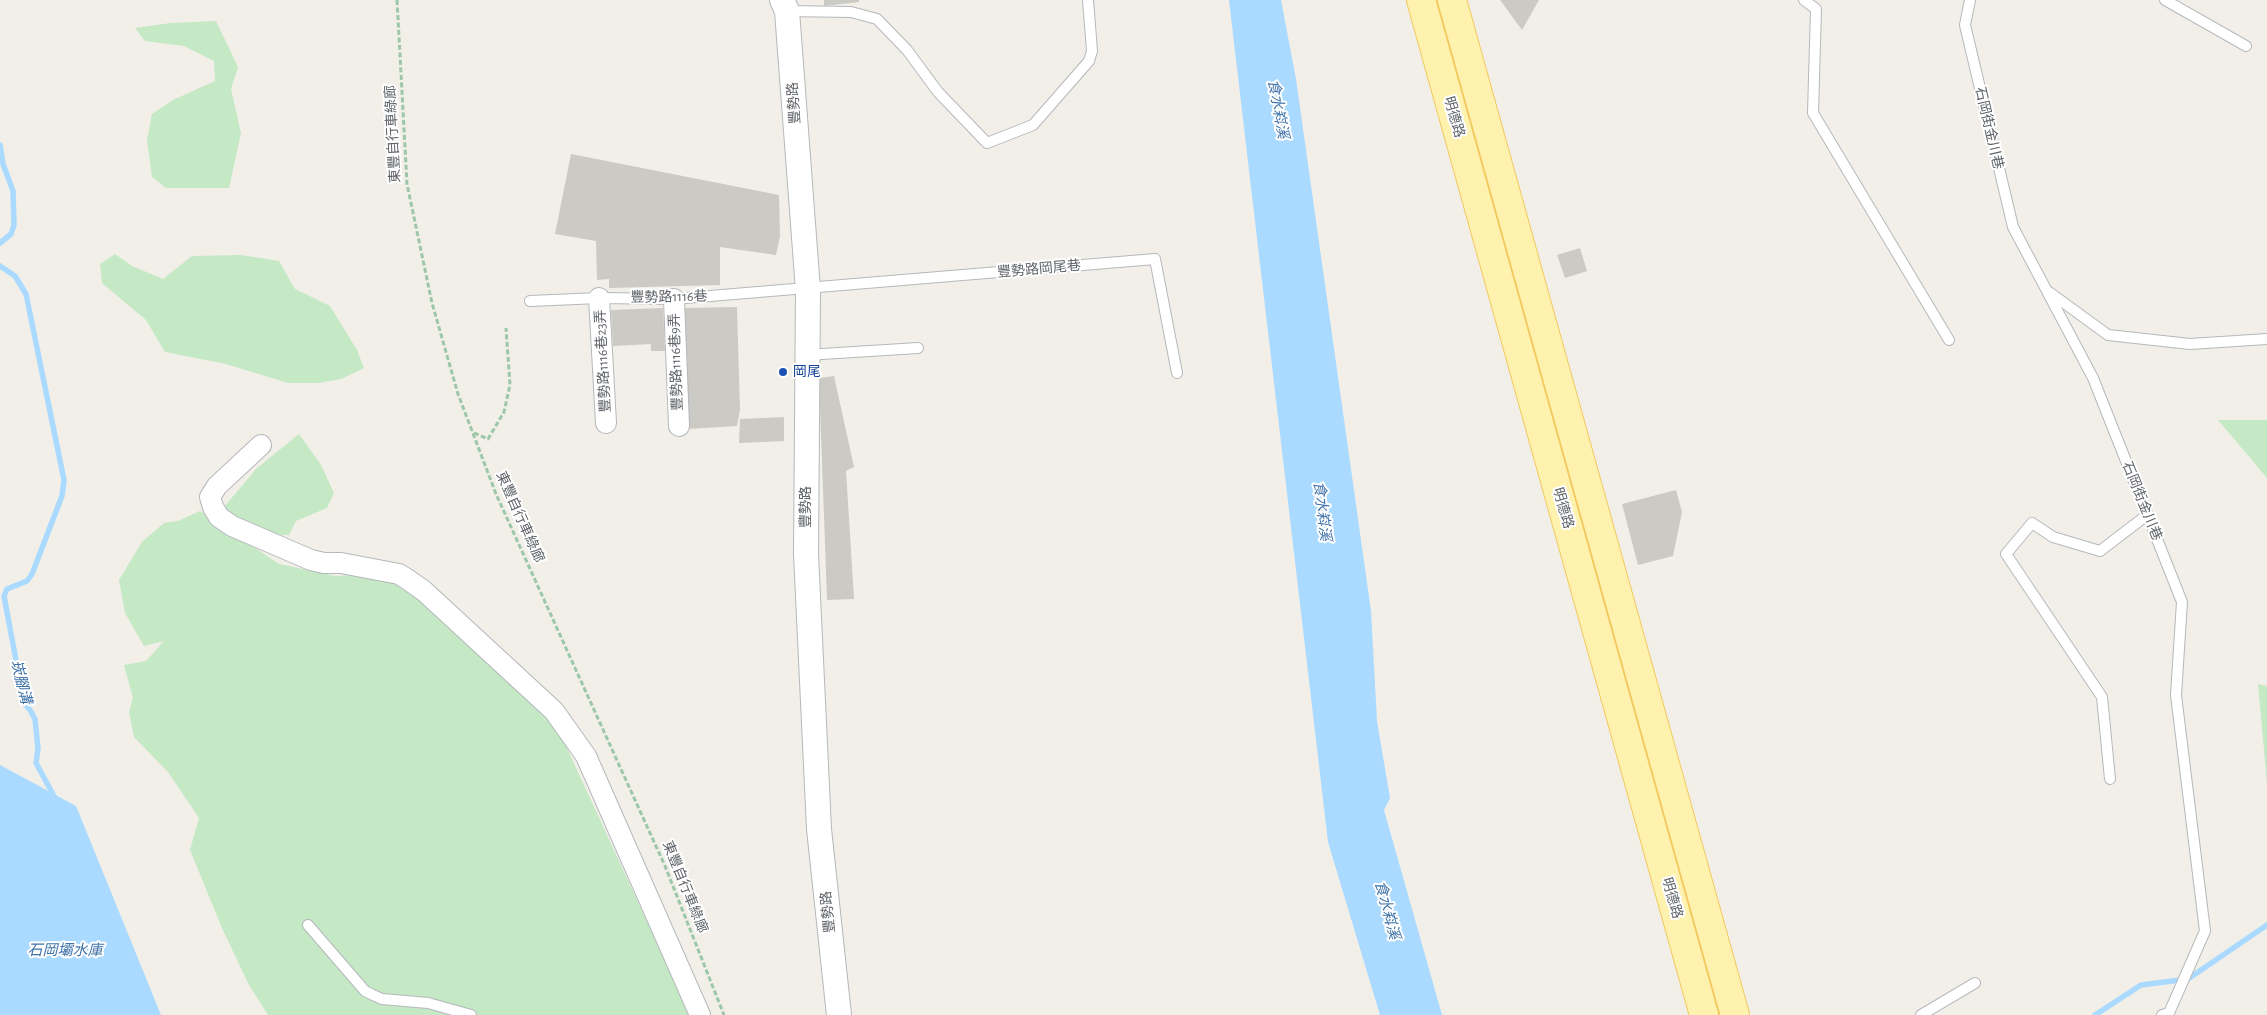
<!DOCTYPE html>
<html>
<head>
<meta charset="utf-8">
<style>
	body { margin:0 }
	canvas { display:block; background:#f1efe8 }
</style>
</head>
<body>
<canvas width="2267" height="1015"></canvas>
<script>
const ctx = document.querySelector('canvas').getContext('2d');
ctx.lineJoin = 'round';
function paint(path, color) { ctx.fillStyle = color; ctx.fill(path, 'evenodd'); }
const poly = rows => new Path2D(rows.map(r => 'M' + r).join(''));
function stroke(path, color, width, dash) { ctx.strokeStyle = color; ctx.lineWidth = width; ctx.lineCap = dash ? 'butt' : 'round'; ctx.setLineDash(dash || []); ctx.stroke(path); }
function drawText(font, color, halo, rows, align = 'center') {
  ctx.font = font + ' "Alegreya Sans","Noto Sans TC",sans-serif'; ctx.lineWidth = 4; ctx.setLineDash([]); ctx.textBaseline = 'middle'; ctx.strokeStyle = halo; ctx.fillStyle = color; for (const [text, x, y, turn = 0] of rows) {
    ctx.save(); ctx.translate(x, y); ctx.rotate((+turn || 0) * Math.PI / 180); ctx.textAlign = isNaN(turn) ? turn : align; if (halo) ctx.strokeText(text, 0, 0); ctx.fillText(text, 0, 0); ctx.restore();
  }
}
const green = poly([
	[216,21,238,67,231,89,241,133,229,188,166,188,152,177,147,140,152,114,173,100,215,81,214,61,184,46,145,41,135,28,171,23],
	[115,254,132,266,163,279,192,256,241,255,279,261,295,289,330,306,357,350,364,368,341,379,318,383,288,383,226,364,165,352,146,320,102,283,100,264],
	[2218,420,2267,420,2267,478],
	[299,434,321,465,334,493,327,508,296,521,289,535,250,534,220,512,256,469],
	[200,511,279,564,336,576,369,574,395,581,419,593,490,661,560,733,690,1015,268,1015,249,985,222,928,190,850,199,818,168,772,134,737,129,712,133,698,124,665,146,661,164,641,144,646,125,613,119,580,142,542,164,523,178,521],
	[2258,684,2267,686,2267,783]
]);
const water = poly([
	[1229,0,1281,0,1296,79,1371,611,1377,721,1390,798,1384,810,1442,1015,1380,1015,1328,842],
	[0,765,76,806,161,1015,0,1015]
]);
const stream = poly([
	[0,145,3,164,13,191,14,225,11,234,0,243],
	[0,266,15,276,26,294,64,480,62,496,32,574,27,581,7,589,4,596,24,703,30,710,35,719,38,748,36,763,55,798],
	[2095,1015,2141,985,2188,979,2267,925]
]);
const building = poly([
	[824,0,859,0,859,2,824,6],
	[1500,0,1539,0,1522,30],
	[571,154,779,195,780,236,776,255,720,247,720,285,609,288,609,279,597,280,596,241,555,234],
	[1580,248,1587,271,1565,278,1557,255],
	[737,307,740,410,737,426,688,429,684,308],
	[663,308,665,351,651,351,651,344,613,346,611,310],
	[834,376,854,467,846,471,854,599,827,600,819,378],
	[784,417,784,441,739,443,740,419],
	[1676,490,1682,512,1673,556,1638,565,1622,504]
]);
const path = poly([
	[397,0,407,184,432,303,458,394,496,494,665,866,724,1015],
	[474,433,488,439,504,412,510,385,506,328]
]);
const service = poly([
	[1804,0,1816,9,1813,113,1949,340],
	[1970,0,1965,25,2013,227,2093,378,2182,602,2176,695,2205,931,2169,1013,2162,1015],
	[2165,0,2246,46],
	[787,11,851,12,877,19,907,50,938,92,987,143,1033,125,1089,61,1092,51,1088,0],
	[2049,292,2108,335,2190,344,2267,339],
	[530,301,599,298,674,299,1155,259,1177,373],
	[806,355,918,348],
	[2110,779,2102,697,2006,554,2032,523,2053,537,2100,551,2147,515],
	[308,925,365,991,373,995,382,999,428,1003,471,1015],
	[1921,1015,1975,983]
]);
const minor = poly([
	[599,298,606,423],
	[674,299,679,426],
	[261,445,217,486,210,497,213,507,219,517,232,526,311,560,324,563,341,563,399,574,407,579,424,591,554,711,586,756,700,1015]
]);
const tertiary = poly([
	[782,0,787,11,808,290,806,554,819,829,839,1015]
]);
const primary = poly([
	[1421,0,1704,1015],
	[1452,0,1735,1015]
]);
const markers = [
	[783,372,5,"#1a4fb4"]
];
const streetNames = [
	["豐勢路",794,103,-94],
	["明德路",1454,117,74],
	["石岡街金川巷",1989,128,77],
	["東豐自行車綠廊",393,134,-93],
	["豐勢路岡尾巷",1039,269,-5],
	["豐勢路1116巷",669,297,-1],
	["豐勢路1116巷23弄",603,361,-93],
	["豐勢路1116巷9弄",676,362,-92],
	["石岡街金川巷",2142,501,68],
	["豐勢路",806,507,-90],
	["明德路",1563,508,74],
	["東豐自行車綠廊",520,517,66],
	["東豐自行車綠廊",685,887,68],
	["明德路",1672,898,74],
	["豐勢路",828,912,-96]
];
const transitNames = [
	["岡尾",793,372]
];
const waterNames = [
	["食水嵙溪",1278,109,80],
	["食水嵙溪",1322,511,83],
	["崁腳溝",21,682,76],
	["食水嵙溪",1387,910,75],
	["石岡壩水庫",65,950]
];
paint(green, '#c5e8c5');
paint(water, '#aadaff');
stroke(stream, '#aadaff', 5.5);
paint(building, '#cccac5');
stroke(service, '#b5b8bc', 12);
stroke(minor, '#b5b8bc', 22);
stroke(tertiary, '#b5b8bc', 26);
stroke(primary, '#f2c960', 30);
stroke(path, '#9cc7a9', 3, [5, 2.5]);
stroke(service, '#fff', 10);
stroke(minor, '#fff', 20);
stroke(tertiary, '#fff', 24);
stroke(primary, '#fff2af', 28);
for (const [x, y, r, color] of markers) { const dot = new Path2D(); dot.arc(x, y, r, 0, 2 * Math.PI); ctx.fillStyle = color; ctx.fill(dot); stroke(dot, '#fff', 2); }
drawText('14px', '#5f6368', '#fff', streetNames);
drawText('14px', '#164399', '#fff', transitNames, 'left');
drawText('italic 15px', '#4174aa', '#fff', waterNames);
</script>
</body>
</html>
